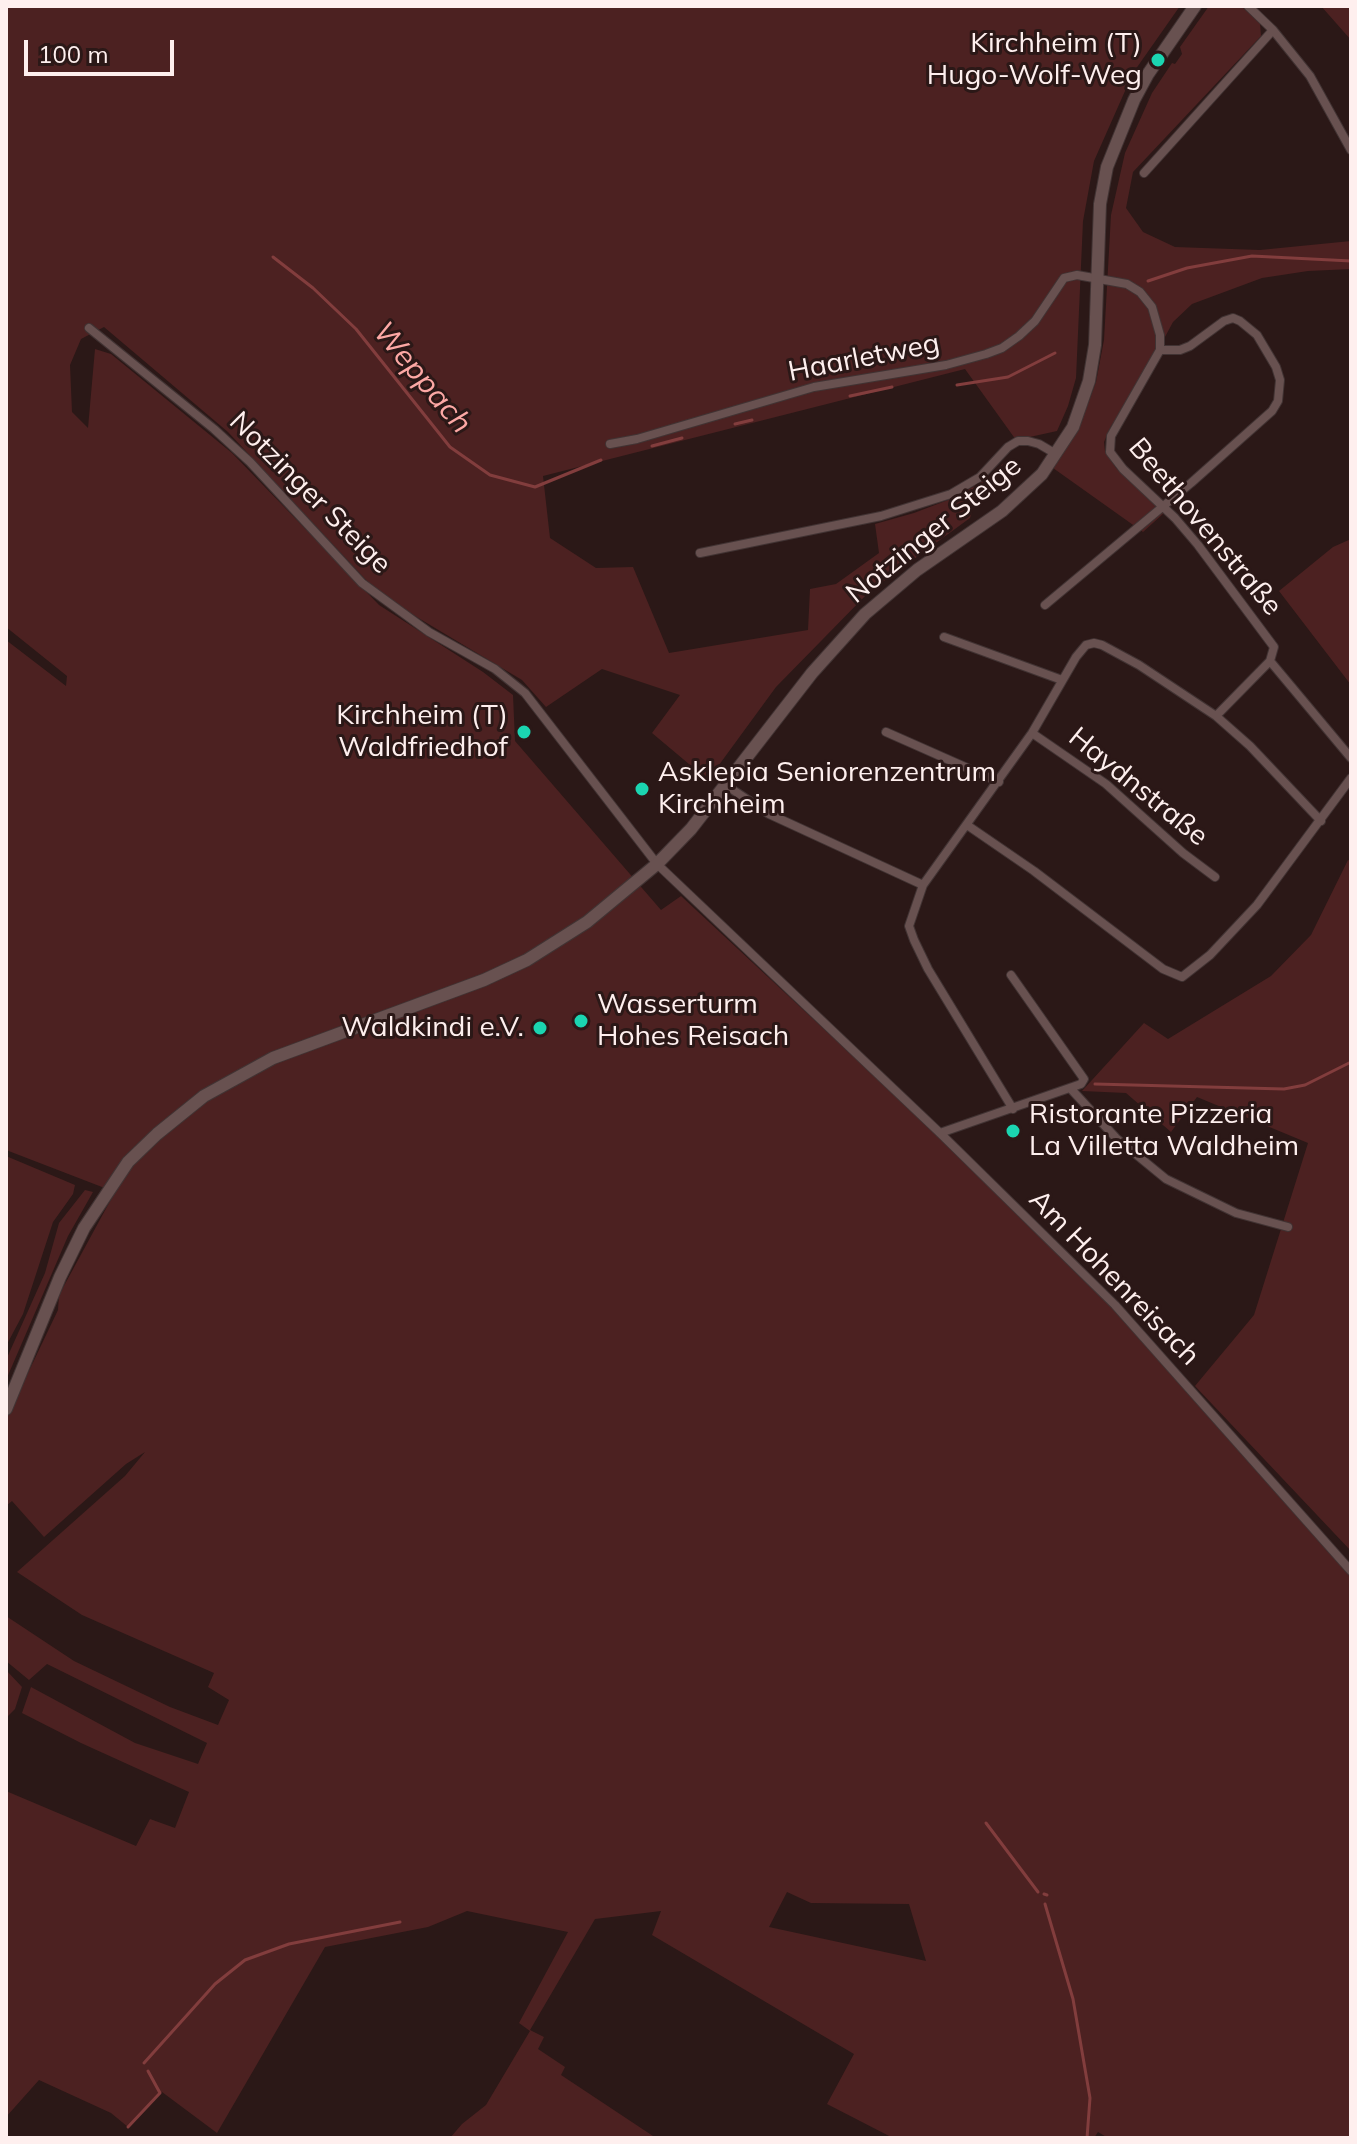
<!DOCTYPE html>
<html>
<head>
<meta charset="utf-8">
<style>
	body { margin:0 }
	#map { position:relative; width:1357px; height:2144px; overflow:hidden; background:#2b1817; font-family:Mulish,sans-serif }
	canvas { display:block }
	.frame { position:absolute; inset:0; border:8px solid #feefee; pointer-events:none }
	.scale { position:absolute; left:24px; top:40px; width:150px; height:36px; box-sizing:border-box; border:4px solid #feefee; border-top:0; padding-left:10px; font-size:24px; line-height:28px; white-space:nowrap; color:#feefee; -webkit-text-stroke:6px #2b1817; paint-order:stroke }
</style>
</head>
<body>
<div id="map">
<canvas width="1357" height="2144"></canvas>
<div class="frame"></div>
<div class="scale">100 m</div>
</div>
<script>
const ctx = document.querySelector('canvas').getContext('2d');
ctx.lineJoin = 'round';
function paint(path, color) { ctx.fillStyle = color; ctx.fill(path, 'evenodd'); }
const poly = rows => new Path2D(rows.map(r => 'M' + r).join(''));
function stroke(path, color, width, dash) { ctx.strokeStyle = color; ctx.lineWidth = width; ctx.lineCap = dash ? 'butt' : 'round'; ctx.setLineDash(dash || []); ctx.stroke(path); }
function drawText(font, color, halo, rows, align = 'center') {
  ctx.font = font + ' Mulish,sans-serif'; ctx.lineWidth = 6; ctx.setLineDash([]); ctx.textBaseline = 'middle'; ctx.strokeStyle = halo; ctx.fillStyle = color; for (const [text, x, y, turn = 0] of rows) {
    ctx.save(); ctx.translate(x, y); ctx.rotate((+turn || 0) * Math.PI / 180); ctx.textAlign = isNaN(turn) ? turn : align; if (halo) ctx.strokeText(text, 0, 0); ctx.fillText(text, 0, 0); ctx.restore();
  }
}
const green = poly([
	[6,6,1180,6,1133,73,1094,161,1083,221,1076,378,1068,406,1057,431,1016,440,965,369,543,476,550,538,596,568,633,567,669,653,808,630,810,589,836,584,879,553,875,524,914,513,956,497,988,478,1004,463,974,506,970,518,869,592,776,687,708,780,652,733,680,695,602,669,546,707,522,680,380,595,228,432,104,327,81,339,70,365,72,412,88,428,95,349,111,354,232,453,379,605,483,672,513,695,515,741,661,910,681,896,1055,1244,1351,1575,1351,2138,1108,2138,1098,2132,1094,2138,893,2138,827,2104,854,2054,652,1935,661,1911,595,1919,530,2030,544,2037,538,2049,565,2067,561,2075,656,2138,450,2138,462,2124,486,2105,530,2031,519,2023,568,1932,467,1911,428,1927,325,1947,217,2133,162,2092,128,2127,111,2113,39,2080,6,2117,6,1791,136,1846,150,1819,175,1828,189,1792,81,1743,22,1713,31,1687,135,1743,198,1764,207,1743,47,1664,29,1680,6,1661,6,1616,74,1661,170,1707,218,1725,229,1700,208,1687,214,1673,82,1615,17,1572,125,1476,145,1452,126,1464,44,1537,12,1501,6,1506,6,1419,58,1310,59,1295,115,1192,6,1150,6,640,66,686,67,676,6,627],
	[787,1892,811,1903,909,1904,926,1961,769,1927],
	[1209,6,1241,6,1260,23,1261,36,1133,172,1126,208,1143,232,1175,247,1260,250,1351,241,1351,269,1308,271,1262,278,1192,304,1173,322,1135,393,1111,426,1104,442,1105,451,1116,468,1164,513,1143,532,1053,468,1078,430,1096,382,1104,340,1111,215,1125,153,1152,93,1172,63,1175,64,1182,54,1180,47],
	[1321,6,1351,6,1351,40],
	[1351,539,1351,685,1279,591,1333,547],
	[1348,860,1351,861,1351,1551,1195,1386,1254,1315,1308,1143,1197,1097,1171,1132,1126,1093,1082,1091,1144,1023,1168,1039,1271,976,1311,935],
	[6,1156,75,1185,73,1194,53,1222,23,1314,6,1346],
	[85,1190,93,1192,68,1236,6,1380,6,1360,45,1273,59,1223],
	[6,1670,22,1687,15,1709,6,1718]
]);
const stream = poly([
	[273,257,313,288,356,329,450,447,490,475,535,487,601,460],
	[1148,281,1187,268,1252,256,1351,261],
	[957,385,1008,377,1055,353],
	[850,396,892,387],
	[735,424,752,420],
	[652,446,682,438],
	[1095,1084,1284,1089,1305,1085,1351,1062],
	[986,1823,1038,1892],
	[1044,1894,1047,1895],
	[1045,1904,1073,1999,1090,2098,1087,2138],
	[144,2063,215,1984,245,1960,289,1944,400,1922],
	[128,2127,160,2093,148,2071]
]);
const street = poly([
	[1248,6,1273,30,1310,76,1351,150],
	[1144,173,1273,30],
	[89,328,214,429,250,462,362,583,429,632,495,669,525,693,657,864,940,1133,1115,1305,1351,1571],
	[610,444,637,439,814,387,946,365,986,354,1002,348,1019,336,1035,321,1064,278,1077,275,1127,284,1140,292,1152,307,1160,335,1160,350,1111,436,1110,452,1123,469,1175,518,1198,545,1274,647,1270,661,1216,716],
	[700,553,881,516,951,494,980,477,1008,447,1018,441,1028,441,1039,444,1056,454],
	[1045,605,1191,483,1272,411,1278,401,1280,380,1276,367,1257,335,1240,321,1233,318,1224,321,1190,346,1180,350,1160,350],
	[944,637,1062,680],
	[1270,661,1351,758],
	[886,732,999,782],
	[1032,733,1106,784,1183,853,1215,877],
	[727,786,769,814,923,885,909,926,914,940,928,969,1013,1109],
	[967,825,1034,871,1163,969,1182,977,1210,955,1257,905,1351,778],
	[923,885,1032,733,1076,657,1086,645,1094,643,1102,645,1139,665,1216,716,1250,746,1321,821],
	[1071,1089,1116,1138,1166,1179,1236,1213,1288,1227],
	[940,1133,1081,1084,1084,1079,1011,975]
]);
const secondary = poly([
	[6,1409,60,1277,84,1228,128,1162,157,1134,204,1096,273,1058,484,980,527,960,587,922,657,864,691,829,812,673,865,614,917,570,1002,511,1042,474,1073,427,1089,381,1095,345,1100,204,1107,167,1134,100,1148,74,1195,6]
]);
const markers = [
	[1158,60,8,"#1bd5b1"],
	[524,732,8,"#1bd5b1"],
	[642,789,8,"#1bd5b1"],
	[581,1021,8,"#1bd5b1"],
	[540,1028,8,"#1bd5b1"],
	[1013,1131,8,"#1bd5b1"]
];
const poiNames = [
	["Kirchheim (T)",1142,44],
	["Hugo-Wolf-Weg",1142,76],
	["Kirchheim (T)",508,716],
	["Waldfriedhof",508,748],
	["Asklepia Seniorenzentrum",658,773,"left"],
	["Kirchheim",658,805,"left"],
	["Wasserturm",597,1005,"left"],
	["Hohes Reisach",597,1037,"left"],
	["Waldkindi e.V.",524,1028],
	["Ristorante Pizzeria",1029,1115,"left"],
	["La Villetta Waldheim",1029,1147,"left"]
];
const streetNames = [
	["Haarletweg",864,358,-11],
	["Notzinger Steige",310,493,45],
	["Beethovenstraße",1205,527,50],
	["Notzinger Steige",934,530,-39],
	["Haydnstraße",1138,787,39],
	["Am Hohenreisach",1114,1278,46]
];
const waterNames = [
	["Weppach",422,378,50]
];
paint(green, '#4c2121');
stroke(stream, '#823d3d', 3);
stroke(street, '#413333', 10);
stroke(secondary, '#413333', 14);
stroke(street, '#685150', 8);
stroke(secondary, '#685150', 12);
for (const [x, y, r, color] of markers) { const dot = new Path2D(); dot.arc(x, y, r, 0, 2 * Math.PI); ctx.fillStyle = color; ctx.fill(dot); stroke(dot, '#2b1817', 3); }
drawText('28px', '#feefee', '#2b1817', poiNames, 'right');
drawText('28px', '#feefee', '#2b1817', streetNames);
drawText('italic 30px', '#fda8a5', '#2b1817', waterNames);
</script>
</body>
</html>
